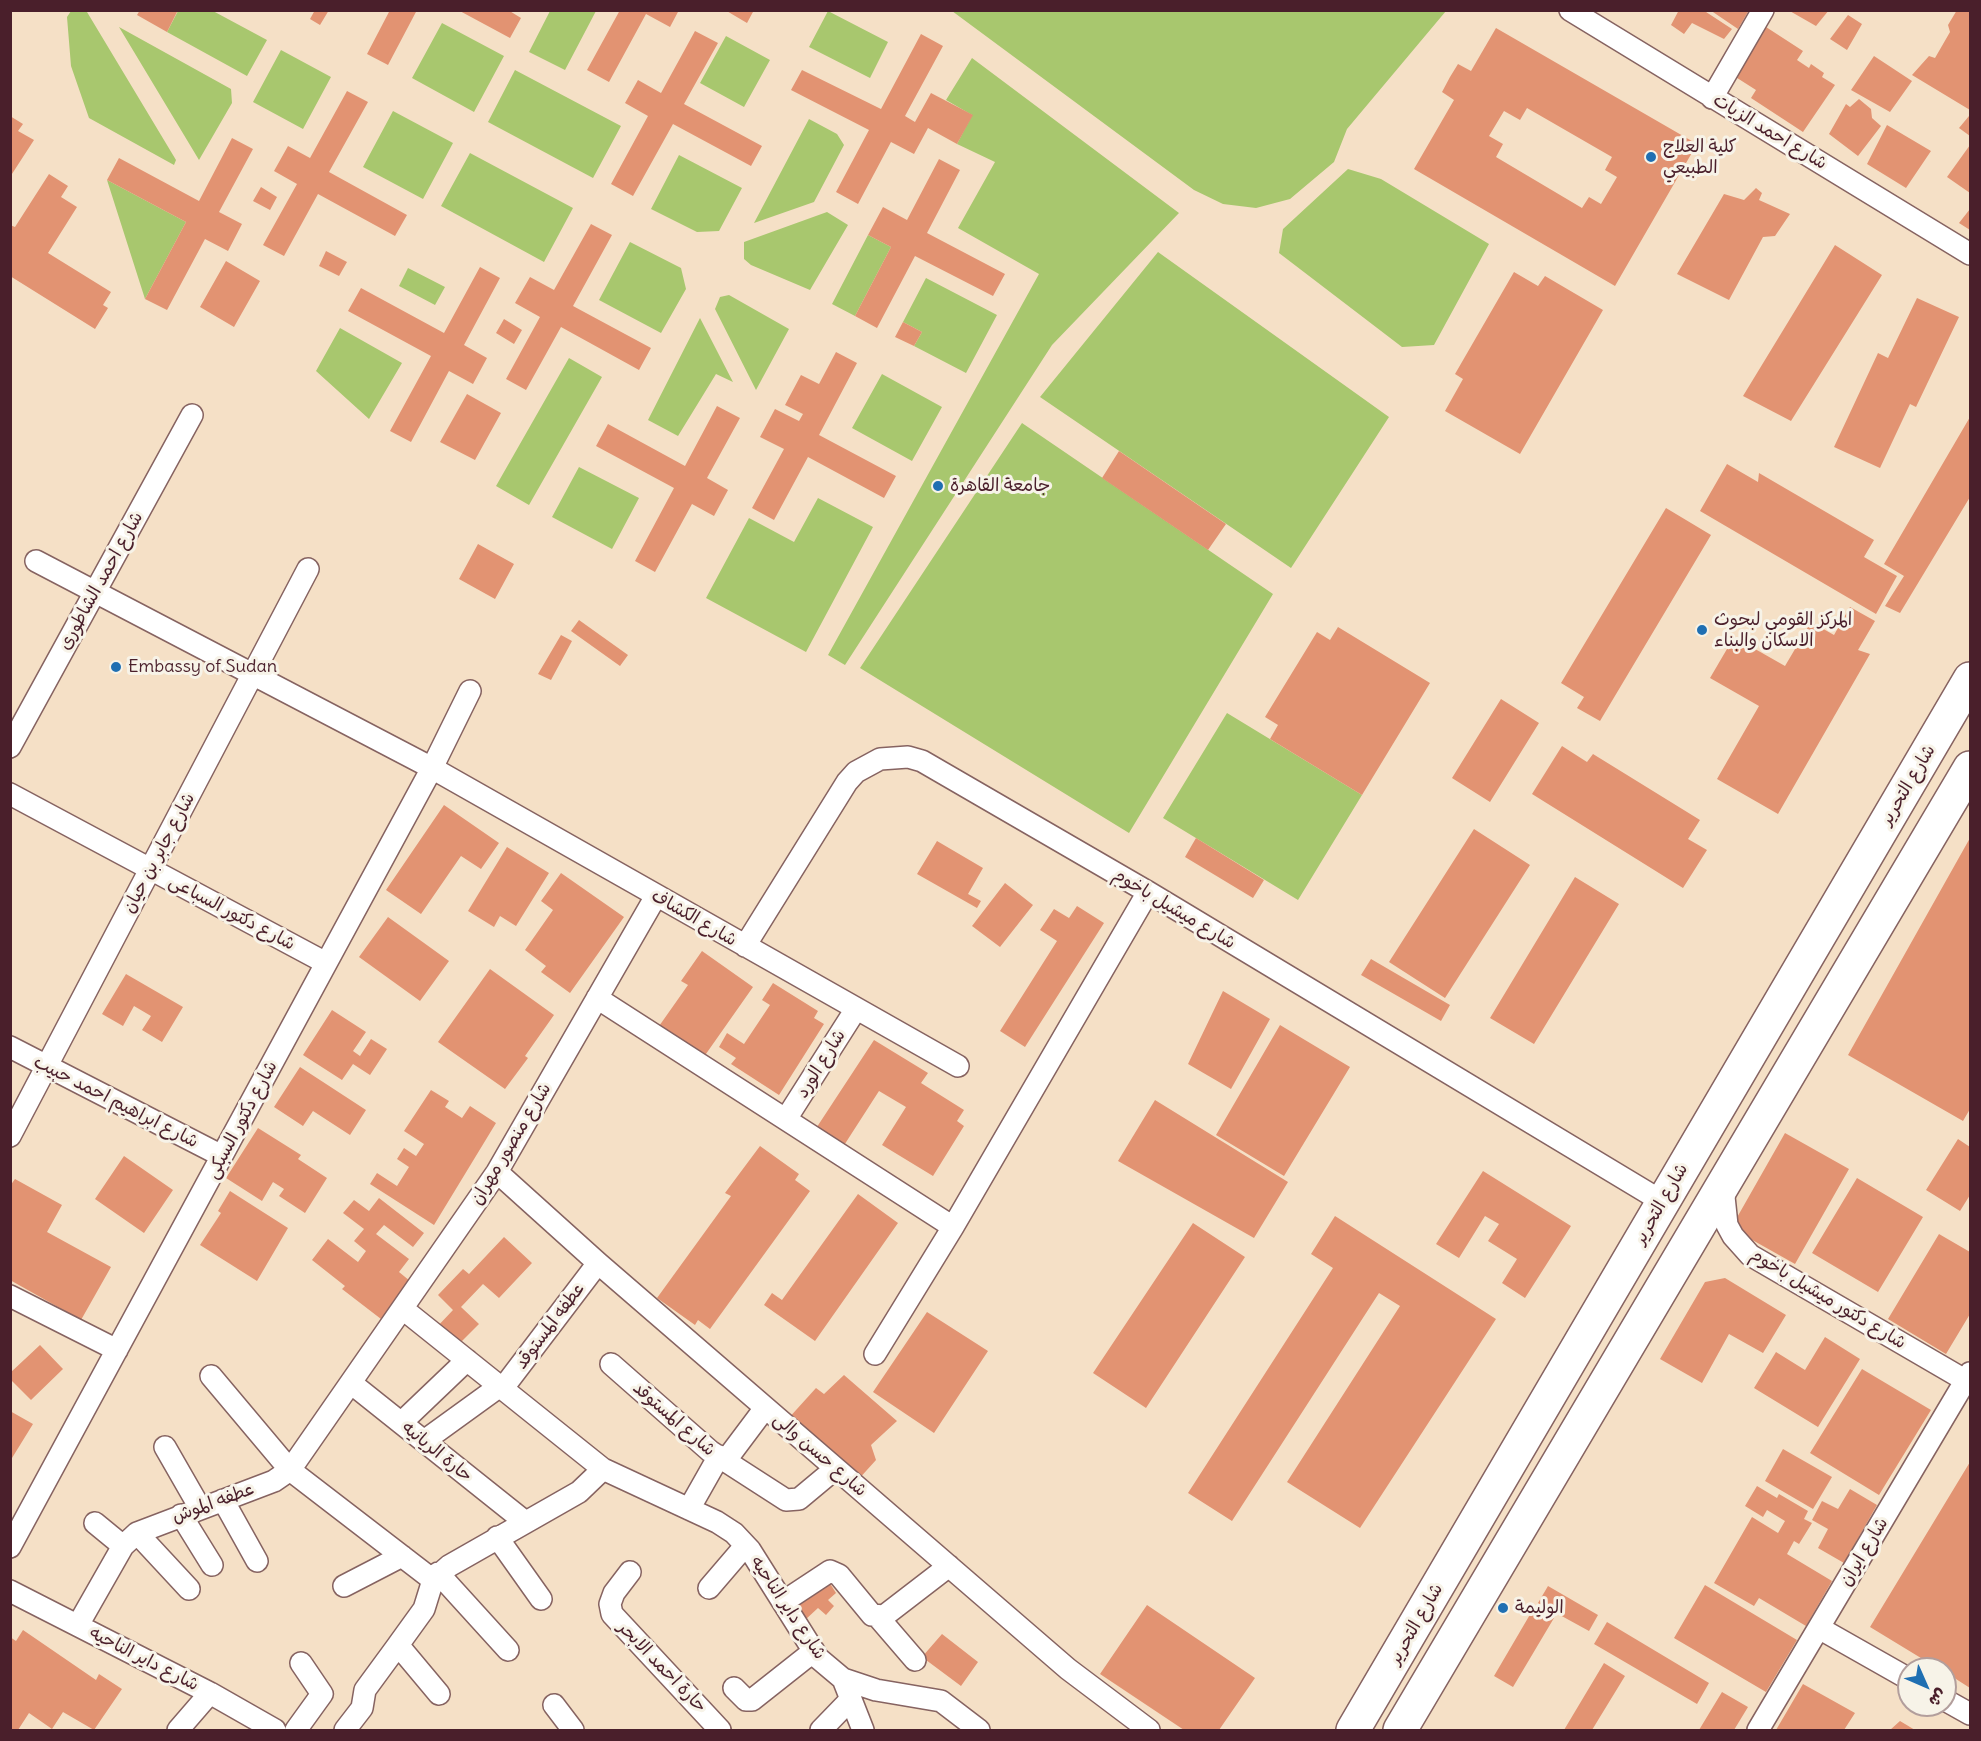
<!DOCTYPE html>
<html>
<head>
<meta charset="utf-8">
<style>
	body { margin:0 }
	#map { position:relative; width:1981px; height:1741px; overflow:hidden; background:#f5e0c6; font-family:Delius,"Playpen Sans Arabic",sans-serif }
	canvas { display:block }
	.frame { position:absolute; inset:0; border:12px solid #4a1f2b; pointer-events:none }
	.north { position:absolute; left:1897px; top:1657px; width:60px; height:60px; box-sizing:border-box; background:#f7f3e8; border:2px solid #b29e9c; border-radius:50%; rotate:135deg; font-size:16px; font-weight:700; line-height:24px; text-align:center; color:#4a1f2b }
	.north::after { content:''; display:block; margin:auto; width:21px; height:27px; background:#1f6fb2; clip-path:polygon(50% 0,100% 100%,50% 72%,0 100%) }
</style>
</head>
<body>
<div id="map">
<canvas width="1981" height="1741"></canvas>
<div class="frame"></div>
<div class="north">ش</div>
</div>
<script>
const ctx = document.querySelector('canvas').getContext('2d');
ctx.lineJoin = 'round';
function paint(path, color) { ctx.fillStyle = color; ctx.fill(path, 'evenodd'); }
const poly = rows => new Path2D(rows.map(r => 'M' + r).join(''));
function stroke(path, color, width, dash) { ctx.strokeStyle = color; ctx.lineWidth = width; ctx.lineCap = dash ? 'butt' : 'round'; ctx.setLineDash(dash || []); ctx.stroke(path); }
function drawText(font, color, halo, rows, align = 'center') {
  ctx.font = font + ' Delius,"Playpen Sans Arabic",sans-serif'; ctx.lineWidth = 6; ctx.setLineDash([]); ctx.textBaseline = 'middle'; ctx.strokeStyle = halo; ctx.fillStyle = color; for (const [text, x, y, turn = 0] of rows) {
    ctx.save(); ctx.translate(x, y); ctx.rotate((+turn || 0) * Math.PI / 180); ctx.textAlign = isNaN(turn) ? turn : align; if (halo) ctx.strokeText(text, 0, 0); ctx.fillText(text, 0, 0); ctx.restore();
  }
}
const green = poly([
	[71,11,87,12,176,160,174,165,89,118,71,66,67,17],
	[178,11,213,11,267,40,247,76,167,32],
	[550,11,596,11,565,70,529,52],
	[828,11,888,42,870,78,809,47],
	[952,11,1446,11,1347,129,1334,162,1290,199,1256,208,1223,204,1194,190],
	[442,23,504,56,474,112,412,78],
	[119,27,231,89,232,103,199,160],
	[726,36,770,60,744,107,700,83],
	[281,50,331,77,303,129,253,102],
	[972,58,1179,213,1052,345,845,665,828,655,1039,274,958,228,995,162,957,144,972,115,946,100],
	[515,70,621,126,593,178,488,122],
	[393,111,453,143,423,199,363,167],
	[809,119,837,134,844,145,814,202,754,223],
	[470,153,573,208,544,262,441,206],
	[679,155,742,188,719,231,697,232,651,209],
	[1348,169,1381,179,1489,244,1434,345,1402,347,1279,253,1283,229],
	[107,180,186,222,145,299],
	[827,212,848,225,810,290,751,265,744,259,744,242],
	[868,235,891,247,855,316,832,304],
	[630,242,681,268,686,289,661,333,599,300],
	[1158,252,1389,417,1291,568,1040,397],
	[408,268,445,287,435,305,399,286],
	[926,278,997,315,966,373,914,346,922,332,903,322],
	[729,295,789,329,756,390,715,309,720,297],
	[700,318,733,382,716,374,678,436,648,420],
	[340,328,402,363,369,419,316,371],
	[569,358,602,377,529,505,496,486],
	[882,374,942,407,912,461,852,428],
	[1022,423,1273,594,1129,833,860,668],
	[579,467,639,498,612,549,552,517],
	[818,498,873,527,806,652,706,598,749,518,794,542],
	[1227,713,1362,795,1298,900,1163,818]
]);
const building = poly([
	[140,10,178,10,167,32,137,15],
	[315,10,329,10,320,25,310,19],
	[390,10,417,10,388,65,367,54],
	[458,10,508,10,521,18,510,38],
	[620,10,679,10,670,27,646,14,609,82,587,70],
	[725,10,754,10,747,23],
	[1679,10,1703,10,1732,29,1724,39,1692,23,1684,34,1671,25],
	[1710,10,1749,10,1738,29],
	[1788,10,1829,10,1816,26],
	[1957,10,1970,12,1970,110,1912,75,1929,56,1935,58,1950,32,1948,25],
	[1848,15,1862,24,1847,50,1830,39],
	[1766,27,1803,51,1797,60,1809,68,1811,64,1824,73,1822,77,1835,85,1803,132,1751,98,1756,90,1734,76],
	[1496,28,1697,144,1615,286,1414,169,1454,100,1442,92,1450,77,1458,64,1471,71],
	[1527,108,1612,157,1605,170,1617,177,1601,204,1589,197,1582,208,1496,157,1503,144,1489,136,1504,111,1520,120],
	[695,31,718,43,684,104,762,146,751,166,673,124,633,196,611,184,648,116,625,103,638,80,661,93],
	[921,34,943,46,905,116,915,122,931,93,973,115,957,144,928,128,914,154,891,142,858,204,836,192,869,130,791,90,802,70,881,109],
	[1874,56,1912,81,1890,112,1851,90],
	[347,91,368,102,329,172,407,215,395,236,318,194,284,256,263,245,297,184,274,171,288,146,310,158],
	[1859,99,1871,109,1872,118,1881,126,1858,156,1829,134,1846,104,1850,107],
	[10,116,23,124,18,131,34,140,10,177],
	[1969,116,1970,117,1970,136,1959,128],
	[1887,125,1931,151,1906,188,1867,164],
	[232,138,253,149,219,212,242,224,228,251,205,239,167,310,145,299,186,222,107,180,119,158,199,201],
	[1970,145,1970,193,1947,177],
	[939,159,960,170,927,233,1005,274,993,296,915,256,877,328,855,316,891,247,868,235,883,207,907,220],
	[49,174,68,186,61,197,77,207,48,253,111,292,103,305,108,308,95,329,10,276,10,225,15,227],
	[261,187,277,197,270,210,253,201],
	[1756,188,1762,193,1759,200,1790,214,1775,236,1763,237,1729,300,1677,274,1724,194,1744,200],
	[1970,209,1970,230,1959,223],
	[591,224,612,235,573,306,651,348,639,370,561,327,526,390,506,379,540,317,515,303,530,277,554,290],
	[1835,245,1882,275,1791,421,1743,396],
	[326,251,347,262,339,276,319,266],
	[226,261,260,281,234,327,200,307],
	[480,267,500,278,464,345,487,358,473,384,449,371,411,442,390,431,431,356,348,311,361,288,444,333],
	[1514,272,1538,286,1545,276,1603,310,1520,454,1445,411,1463,379,1455,374],
	[1917,298,1959,317,1916,407,1910,404,1880,468,1834,447,1878,353,1888,358],
	[504,319,522,330,514,344,496,333],
	[903,322,922,332,914,346,895,337],
	[836,352,857,363,819,435,896,476,884,498,808,457,774,520,752,508,784,449,760,437,775,409,799,421,803,414,785,405,801,375,819,384],
	[467,394,501,413,475,460,440,442],
	[717,406,740,418,707,478,728,490,714,516,692,504,655,572,635,561,674,488,596,446,608,424,685,466],
	[1970,417,1970,497,1900,613,1885,606,1904,576,1884,564],
	[1119,451,1226,524,1208,550,1102,478],
	[1727,464,1758,482,1759,473,1874,540,1864,557,1897,576,1876,614,1700,511],
	[1666,508,1711,535,1600,721,1577,708,1584,697,1561,683],
	[478,544,514,564,495,599,459,579],
	[1850,607,1875,621,1858,650,1870,654,1778,814,1717,779,1759,706,1710,678,1734,637,1785,666,1811,622,1834,635],
	[579,620,628,655,620,666,571,631],
	[1338,627,1430,683,1362,795,1270,739,1278,725,1265,717,1317,632,1330,640],
	[561,635,572,641,551,680,538,674],
	[1501,699,1539,723,1490,802,1452,778],
	[1562,746,1587,762,1593,754,1700,820,1688,839,1707,850,1683,888,1532,794],
	[444,805,499,843,481,869,461,856,421,914,386,890],
	[1474,829,1530,865,1445,998,1389,962],
	[1196,838,1264,880,1253,898,1185,857],
	[1970,838,1970,1109,1963,1121,1848,1055],
	[937,841,983,868,968,894,981,901,977,908,917,874],
	[507,847,549,873,516,926,500,916,494,927,468,911],
	[561,873,624,917,570,993,541,972,546,966,525,950,553,910,541,901],
	[1575,877,1619,904,1534,1044,1490,1018],
	[1005,883,1033,905,1000,947,972,926],
	[1077,906,1104,923,1025,1047,1000,1031,1057,941,1040,930,1054,909,1069,918],
	[388,917,449,961,420,1001,359,957],
	[702,951,753,987,701,1061,657,1029,688,985,681,981],
	[1371,959,1450,1005,1441,1021,1361,975],
	[490,969,554,1015,525,1056,528,1058,505,1089,438,1042],
	[126,974,183,1007,162,1042,142,1030,151,1016,134,1006,123,1026,102,1014],
	[773,983,818,1011,814,1018,824,1024,779,1095,731,1064,736,1058,719,1047,727,1033,744,1044,770,1005,762,1000],
	[1223,991,1270,1019,1231,1089,1188,1064],
	[332,1010,366,1032,353,1051,360,1056,371,1039,387,1049,370,1075,353,1064,342,1080,303,1055],
	[1280,1025,1350,1067,1284,1176,1216,1135],
	[874,1040,928,1073,921,1083,964,1110,957,1121,964,1126,933,1176,882,1145,906,1107,879,1091,841,1150,813,1133],
	[300,1067,366,1110,350,1135,313,1111,303,1126,274,1107],
	[431,1090,449,1101,445,1107,462,1118,470,1106,496,1123,434,1225,370,1184,377,1173,397,1186,409,1167,397,1159,404,1148,416,1156,424,1144,404,1131],
	[1155,1100,1288,1182,1254,1238,1118,1161],
	[258,1128,301,1155,298,1159,327,1178,305,1213,279,1196,284,1189,273,1182,262,1201,226,1178],
	[1785,1133,1849,1169,1795,1264,1731,1228],
	[1958,1139,1970,1147,1970,1195,1960,1211,1926,1190],
	[760,1146,799,1174,795,1180,810,1191,710,1329,698,1320,695,1325,657,1298,731,1196,725,1193],
	[124,1156,173,1190,144,1233,95,1199],
	[1483,1171,1571,1226,1525,1298,1502,1283,1517,1259,1488,1241,1499,1224,1485,1216,1459,1258,1436,1244],
	[1857,1178,1923,1217,1878,1292,1812,1253],
	[15,1179,62,1205,47,1232,111,1267,81,1320,10,1280,10,1186],
	[230,1191,288,1228,257,1281,200,1245,221,1213,218,1211],
	[858,1194,898,1223,815,1341,764,1305,772,1293,782,1300],
	[379,1198,424,1233,413,1247,384,1225,376,1234,409,1259,399,1272,410,1281,381,1319,342,1289,345,1286,312,1260,328,1239,358,1262,366,1251,354,1241,364,1229,343,1213,354,1200,369,1211],
	[1335,1216,1496,1319,1360,1528,1287,1482,1400,1306,1379,1293,1232,1521,1188,1493,1333,1268,1311,1254],
	[1193,1223,1245,1257,1146,1408,1093,1373],
	[1939,1234,1970,1252,1970,1314,1946,1354,1888,1319],
	[504,1237,532,1263,499,1298,483,1284,461,1307,479,1324,455,1348,435,1329,453,1310,438,1295,463,1269,469,1274],
	[1725,1278,1786,1315,1763,1353,1729,1334,1702,1383,1660,1359,1705,1282],
	[927,1312,988,1351,934,1433,873,1392],
	[1825,1337,1860,1359,1818,1427,1754,1388,1776,1352,1805,1370],
	[40,1345,63,1369,31,1400,10,1379,10,1373],
	[1862,1369,1931,1410,1879,1495,1810,1453],
	[844,1375,897,1421,871,1445,876,1460,857,1481,787,1420,816,1388,824,1394],
	[10,1411,33,1424,12,1458,10,1457],
	[1783,1449,1832,1477,1813,1509,1765,1481],
	[1970,1462,1970,1688,1945,1672,1945,1669,1939,1669,1870,1627],
	[1757,1486,1777,1498,1779,1494,1808,1511,1804,1519,1812,1523,1799,1544,1794,1541,1787,1554,1832,1581,1806,1626,1759,1598,1754,1606,1714,1583,1752,1517,1778,1533,1785,1521,1767,1510,1763,1517,1745,1506],
	[1850,1489,1877,1505,1844,1563,1818,1548,1828,1529,1812,1520,1822,1501,1838,1509],
	[826,1577,836,1593,828,1600,834,1606,826,1615,818,1608,805,1620,791,1605],
	[1705,1585,1797,1640,1766,1692,1674,1638],
	[1548,1586,1598,1615,1589,1631,1538,1603],
	[1147,1605,1255,1678,1219,1730,1184,1730,1100,1674],
	[1535,1606,1554,1618,1513,1687,1494,1676],
	[1607,1622,1709,1683,1697,1704,1594,1644],
	[23,1630,96,1680,99,1674,122,1689,94,1730,63,1712,52,1729,29,1713,18,1730,10,1730,10,1637,16,1641],
	[942,1634,978,1662,961,1686,922,1657],
	[1604,1663,1625,1676,1592,1730,1564,1730],
	[1803,1684,1855,1713,1844,1730,1776,1730],
	[1722,1692,1748,1707,1734,1730,1699,1730],
	[1900,1721,1915,1730,1890,1730]
]);
const street = poly([
	[1570,10,1970,254],
	[1712,98,1763,10],
	[36,561,432,768,958,1066],
	[10,747,192,415],
	[10,794,326,963],
	[745,946,847,782,856,772,880,759,908,757,922,761,1148,892,1663,1202],
	[597,998,953,1227],
	[10,1047,222,1156],
	[786,1119,856,1009],
	[10,1136,308,569],
	[497,1172,598,1263,1068,1669,1149,1730],
	[1723,1187,1727,1225,1733,1236,1750,1255,1970,1383],
	[10,1296,117,1350],
	[403,1309,603,1469,717,1522,734,1533,750,1550,818,1658,843,1679,876,1690,941,1701,979,1730],
	[875,1354,953,1227,1148,892],
	[611,1364,710,1451,786,1500,799,1499,835,1469],
	[211,1376,290,1470,433,1580],
	[351,1383,524,1521],
	[503,1388,598,1263],
	[401,1423,467,1360],
	[424,1441,500,1386],
	[165,1447,200,1508],
	[726,1460,765,1408],
	[223,1500,257,1561],
	[689,1509,719,1456],
	[181,1515,212,1565],
	[95,1523,123,1546],
	[137,1533,189,1589],
	[497,1537,541,1599],
	[10,1547,432,768,470,691],
	[630,1572,614,1593,610,1604,612,1614,720,1730],
	[438,1573,508,1650],
	[344,1586,402,1556],
	[709,1588,745,1546],
	[10,1591,210,1693,275,1730],
	[783,1602,830,1571,839,1575,872,1615,884,1616,949,1566],
	[878,1617,915,1660],
	[78,1625,123,1546,137,1533,274,1481,290,1470,497,1172,656,896],
	[1819,1628,1909,1679],
	[843,1679,863,1730],
	[734,1688,746,1700,752,1700,814,1651],
	[439,1694,398,1645,424,1609,433,1580,449,1566,579,1492,603,1469],
	[1945,1700,1970,1714],
	[554,1705,573,1730],
	[178,1730,210,1693],
	[296,1730,322,1694,301,1663],
	[345,1730,362,1708,365,1690,398,1645],
	[821,1730,851,1699],
	[1758,1730,1970,1373]
]);
const primary = poly([
	[1353,1730,1970,679],
	[1400,1730,1970,768]
]);
const markers = [
	[1651,157,6,"#1f6fb2"],
	[938,486,6,"#1f6fb2"],
	[1702,630,6,"#1f6fb2"],
	[116,667,6,"#1f6fb2"],
	[1503,1608,6,"#1f6fb2"]
];
const streetNames = [
	["شارع احمد الزيات",1770,132,31],
	["شارع احمد الشاطورى",101,581,-61],
	["شارع التحرير",1908,785,-59],
	["شارع جابر بن حيان",159,853,-62],
	["شارع ميشيل باخوم",1174,909,31],
	["شارع دكتور السباعى",232,913,28],
	["شارع الكشاف",694,918,30],
	["شارع الورد",821,1064,-58],
	["شارع ابراهيم احمد حبيب",116,1102,27],
	["شارع دكتور السبكى",242,1120,-62],
	["شارع منصور مهران",511,1144,-59],
	["شارع التحرير",1661,1204,-60],
	["شارع دكتور ميشيل باخوم",1828,1299,31],
	["عطفه المستوقد",550,1326,-53],
	["شارع المستوقد",674,1419,41],
	["حارة الريانيه",437,1452,39],
	["شارع حسن والى",820,1455,41],
	["عطفه الموش",213,1503,-20],
	["شارع ايران",1864,1552,-59],
	["شارع داير الناحيه",788,1608,56],
	["شارع التحرير",1416,1624,-60],
	["شارع داير الناحيه",144,1659,27],
	["حارة احمد الابحر",662,1667,46]
];
const poiNames = [
	["كلية العلاج",1663,147],
	["الطبيعي",1663,168],
	["جامعة القاهرة",950,486],
	["المركز القومي لبحوث",1714,620],
	["الاسكان والبناء",1714,641],
	["Embassy of Sudan",128,667],
	["الوليمة",1515,1608]
];
paint(green, '#a8c76e');
paint(building, '#e29372');
stroke(street, '#866361', 24);
stroke(primary, '#866361', 36);
stroke(street, '#fff', 21);
stroke(primary, '#fff', 33);
for (const [x, y, r, color] of markers) { const dot = new Path2D(); dot.arc(x, y, r, 0, 2 * Math.PI); ctx.fillStyle = color; ctx.fill(dot); stroke(dot, '#f7f3e8', 2); }
drawText('18px', '#4a1f2b', '#f7f3e8', streetNames);
drawText('18px', '#4a1f2b', '#f7f3e8', poiNames, 'left');
</script>
</body>
</html>
